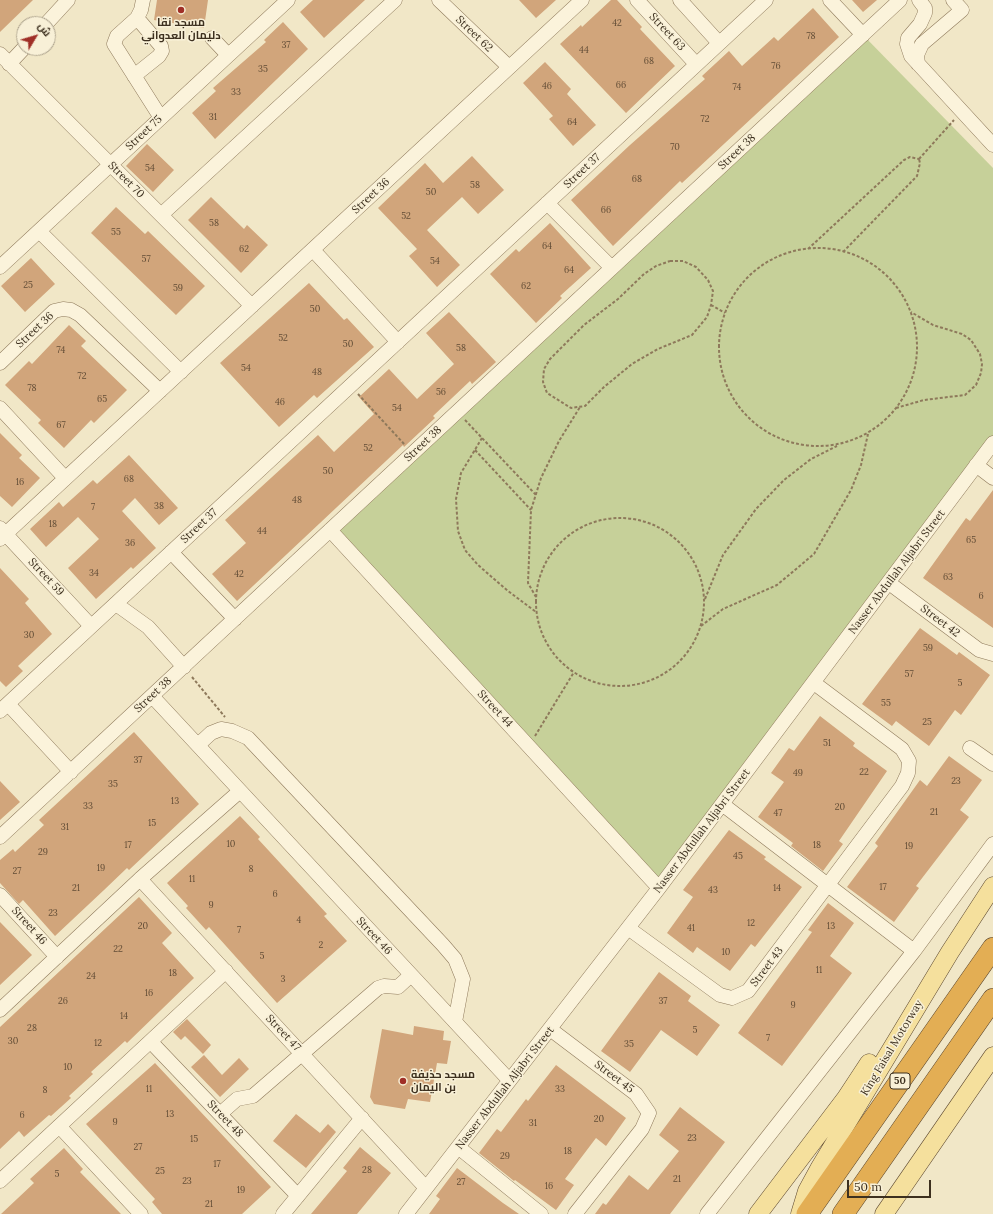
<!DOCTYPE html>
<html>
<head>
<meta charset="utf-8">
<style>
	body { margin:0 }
	#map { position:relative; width:993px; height:1214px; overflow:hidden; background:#f1e7c7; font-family:Lora,Cairo,serif }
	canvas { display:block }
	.north { position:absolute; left:16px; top:16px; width:40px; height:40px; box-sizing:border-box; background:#f8f0d7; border:1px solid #ada38d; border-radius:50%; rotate:52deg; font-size:11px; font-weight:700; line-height:16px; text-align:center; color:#3d301f }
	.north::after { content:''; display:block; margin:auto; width:14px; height:18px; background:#a02f27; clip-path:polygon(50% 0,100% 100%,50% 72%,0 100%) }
	.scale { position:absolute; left:847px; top:1180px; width:84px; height:18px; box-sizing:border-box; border:2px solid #3d301f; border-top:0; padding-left:5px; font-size:12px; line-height:14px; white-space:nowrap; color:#3d301f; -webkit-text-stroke:3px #f8f0d7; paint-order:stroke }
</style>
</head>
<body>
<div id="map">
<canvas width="993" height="1214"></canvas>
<div class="north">ش</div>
<div class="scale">50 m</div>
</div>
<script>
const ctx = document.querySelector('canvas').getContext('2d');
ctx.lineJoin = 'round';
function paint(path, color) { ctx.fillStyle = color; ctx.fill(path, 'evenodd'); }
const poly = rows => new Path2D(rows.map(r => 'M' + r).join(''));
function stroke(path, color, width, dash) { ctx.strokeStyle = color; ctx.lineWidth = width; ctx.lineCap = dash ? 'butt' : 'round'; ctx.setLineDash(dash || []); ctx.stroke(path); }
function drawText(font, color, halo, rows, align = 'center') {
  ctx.font = font + ' Lora,Cairo,serif'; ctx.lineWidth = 3; ctx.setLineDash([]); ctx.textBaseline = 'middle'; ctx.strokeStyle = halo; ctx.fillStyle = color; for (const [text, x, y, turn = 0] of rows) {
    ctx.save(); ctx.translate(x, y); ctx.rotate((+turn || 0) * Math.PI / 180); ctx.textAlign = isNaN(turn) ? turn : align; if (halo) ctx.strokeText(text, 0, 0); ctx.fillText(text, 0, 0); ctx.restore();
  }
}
const green = poly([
	[863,35,993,168,993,443,659,888,330,530]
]);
const building = poly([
	[0,0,33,0,0,32],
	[157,0,208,0,204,28,154,20],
	[313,0,365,0,324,38,300,12],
	[519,0,556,0,536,18],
	[611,0,617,0,642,27,640,29,675,66,626,113,560,44,581,25,582,27],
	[852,0,877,0,863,12],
	[813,8,839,37,682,183,680,181,613,246,571,200,630,145,705,79,702,76,729,51,742,66,774,37,778,41],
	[283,22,308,49,215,139,192,113,216,91,213,88,266,42,264,40],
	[545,62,571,89,567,94,596,125,573,146,549,119,553,116,523,83],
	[147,144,174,170,153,192,126,166],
	[472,156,504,190,478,214,462,197,427,230,460,265,437,287,409,256,417,249,378,208,425,163,443,183],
	[211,197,244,229,247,225,268,245,241,273,188,220],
	[116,207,145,234,148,231,205,286,176,315,91,233],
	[550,223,591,268,560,296,562,298,536,323,490,274,516,249,519,252],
	[31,258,55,284,25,312,1,286],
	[309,283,344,320,347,318,374,347,317,398,314,395,279,427,220,363],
	[449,312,496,362,472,384,470,381,433,416,435,418,404,447,403,445,237,601,212,574,246,543,225,520,318,435,334,452,374,414,359,397,389,369,417,399,454,364,426,333],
	[69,325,86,341,81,346,127,390,94,423,91,420,64,448,38,423,41,420,5,385,29,361,32,364],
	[0,433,22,455,19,458,40,478,12,507,0,496],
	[129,455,178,508,159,525,135,498,122,511,156,548,133,569,131,567,96,599,68,568,99,539,78,517,46,547,30,529,59,502,63,507,93,480,97,484],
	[993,490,993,628,923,578,966,518,970,521],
	[0,568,29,599,25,603,52,634,18,666,23,671,6,687,0,681],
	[920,628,957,655,959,652,990,675,961,715,955,710,929,746,896,721,892,726,862,704],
	[820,716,855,743,853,746,887,771,839,841,843,844,823,871,791,846,793,843,758,817,784,782,771,773,789,748,794,751],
	[134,732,199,804,129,870,127,868,104,890,55,936,23,900,19,904,0,883,0,860,13,849,15,852,44,825,39,820],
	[949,756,982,780,960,810,969,817,916,886,919,888,894,922,847,887,878,846,875,843,920,780,927,786],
	[0,781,20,802,0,820],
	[240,816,260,837,258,839,327,914,324,916,347,941,277,1003,209,927,206,930,186,908,188,906,167,883],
	[729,830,766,857,764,859,802,887,755,947,751,944,730,971,697,947,693,953,667,933,693,897,683,890],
	[139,897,172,933,162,943,194,978,127,1043,125,1041,91,1072,93,1074,69,1096,71,1098,51,1116,49,1115,24,1137,19,1131,0,1149,0,1027],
	[828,903,854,923,830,956,852,973,782,1066,738,1033,812,932,808,930],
	[0,922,32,955,0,985],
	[659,972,691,996,688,1001,720,1025,697,1056,661,1030,630,1072,601,1051],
	[187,1019,211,1045,203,1054,185,1036,181,1040,173,1032],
	[414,1026,444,1031,443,1040,451,1041,447,1064,437,1063,430,1102,408,1099,405,1109,374,1104,370,1097,382,1029,413,1035],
	[204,1055,222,1075,239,1058,249,1069,220,1097,191,1067],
	[155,1063,271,1187,242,1214,162,1214,152,1202,155,1199,86,1124],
	[556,1065,626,1118,606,1146,596,1138,565,1179,574,1185,556,1210,515,1180,514,1181,479,1153,497,1129,501,1132,526,1099,528,1101],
	[680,1107,725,1142,670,1214,595,1214,603,1203,606,1205,629,1175,648,1190,679,1151,659,1135],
	[296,1114,320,1133,328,1124,336,1132,306,1168,273,1141],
	[360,1147,391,1173,357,1214,311,1214,347,1171,343,1168],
	[64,1148,83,1169,80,1172,121,1214,1,1214,34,1183,30,1179],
	[457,1168,503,1203,519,1214,429,1214,440,1199,436,1196]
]);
const path = poly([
	[919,159,954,120],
	'719 347a99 99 0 1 1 198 0a99 99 0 1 1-198 0Z',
	[808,249,904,160,910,157,919,159],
	[843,252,917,176,920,163,919,159],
	[670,261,683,261,696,267,708,280,713,291,711,305,707,317,692,335,658,349,632,364,604,387,585,406,571,408,547,393,543,382,544,369,550,359,584,325,618,299,644,274,656,266,670,261],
	[711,305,725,313],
	[358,394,405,445],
	[896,408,924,400,965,395,976,385,981,373,982,364,980,354,971,340,962,334,933,325,911,312],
	[465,420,536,495],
	[482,438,461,473,456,499,458,531,465,550,478,565,508,591,536,612],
	[475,450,531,510],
	'536 602a84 84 0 1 1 168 0a84 84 0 1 1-168 0Z',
	[536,597,528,583,531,510,541,478,559,441,580,407],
	[705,599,723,555,756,509,784,480,811,459,837,446],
	[701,626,723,609,777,585,814,554,851,490,861,465,868,434],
	[192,677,225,717],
	[535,736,574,672]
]);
const minor = poly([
	[143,0,141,10,137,18,117,36,114,44,161,118],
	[439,0,509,67],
	[637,0,696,64],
	[680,0,719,43],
	[830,0,863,35],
	[919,0,925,8,925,13,920,24,908,38,907,44,911,56,993,145],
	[46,24,68,0],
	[212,38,228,55],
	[0,54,252,306],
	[9,64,24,48],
	[918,64,917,55,922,44,962,10,953,0],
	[134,76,159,56,162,51,161,46,137,18],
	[547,203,612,268],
	[161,215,395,0],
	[39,231,181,372],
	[313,250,398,342],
	[0,267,288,0],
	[0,363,54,311,63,309,71,310,80,315,160,391],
	[0,408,65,478],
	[976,465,993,478],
	[0,528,91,626],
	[330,530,659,888],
	[0,539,582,0],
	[171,552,235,619],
	[889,583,979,650,993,654],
	[116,604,148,627,184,667],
	[152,696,509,1080],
	[8,704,71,772],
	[0,711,766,0],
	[198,745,211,733,221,729,232,731,248,738,443,945,455,959,463,979,455,1022],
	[970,748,993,764],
	[722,804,914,951],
	[0,837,900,0],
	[140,879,426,1188],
	[0,895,57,957],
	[628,928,720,995,732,998,748,991,902,786,908,773,909,761,902,749,814,683],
	[0,1010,140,879,240,791],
	[550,1029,636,1094,649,1113,642,1129,575,1214],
	[151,1042,298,1196],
	[220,1114,237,1099,253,1096,378,988,384,986,398,987,411,975],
	[59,1126,141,1214],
	[458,1147,541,1214],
	[0,1181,226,971],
	[283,1214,362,1118],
	[406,1214,659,888,993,443],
	[707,1214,914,951,993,844]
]);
const major = poly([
	[758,1214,846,1098,869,1063],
	[800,1214,807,1191,819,1169,950,952,993,886],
	[884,1214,993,1056]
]);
const highway = poly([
	[807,1214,993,948],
	[843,1214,993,999]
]);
const markers = [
	[181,10,4,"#a02f27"],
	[403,1081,4,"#a02f27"]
];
const numberNames = [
	["42",617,23],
	["78",811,36],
	["37",286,45],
	["44",584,50],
	["68",649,61],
	["76",776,66],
	["35",263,69],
	["66",621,85],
	["46",547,86],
	["74",737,87],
	["33",236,92],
	["31",213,117],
	["72",705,119],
	["64",572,122],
	["70",675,147],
	["54",150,168],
	["68",637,179],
	["58",475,185],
	["50",431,192],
	["66",606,210],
	["52",406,216],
	["58",214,223],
	["55",116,232],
	["64",547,246],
	["62",244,249],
	["57",146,259],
	["54",435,261],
	["64",569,270],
	["25",28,285],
	["62",526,286],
	["59",178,288],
	["50",315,309],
	["52",283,338],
	["50",348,344],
	["58",461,348],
	["74",61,350],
	["54",246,368],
	["48",317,372],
	["72",82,376],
	["78",32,388],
	["56",441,392],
	["65",102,399],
	["46",280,402],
	["54",397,408],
	["67",61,425],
	["52",368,448],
	["50",328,471],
	["68",129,479],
	["16",20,482],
	["48",297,500],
	["38",159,506],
	["7",93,507],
	["18",53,524],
	["44",262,531],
	["65",971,540],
	["36",130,543],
	["34",94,573],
	["42",239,574],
	["63",948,577],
	["6",981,596],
	["30",29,635],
	["59",928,648],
	["57",909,674],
	["5",960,683],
	["55",886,703],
	["25",927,722],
	["51",827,743],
	["37",138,760],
	["22",864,772],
	["49",798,773],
	["23",956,781],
	["35",113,784],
	["13",175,801],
	["33",88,806],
	["20",840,807],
	["21",934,812],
	["47",778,813],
	["15",152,823],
	["31",65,827],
	["10",231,844],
	["17",128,845],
	["18",817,845],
	["19",909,846],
	["29",43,852],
	["45",738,856],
	["19",101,868],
	["8",251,869],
	["27",17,871],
	["11",192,879],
	["17",883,887],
	["21",76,888],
	["14",777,888],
	["43",713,890],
	["6",275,894],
	["9",211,905],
	["23",53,913],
	["4",299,920],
	["12",751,923],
	["20",143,926],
	["13",831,926],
	["41",691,928],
	["7",239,930],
	["2",321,945],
	["22",118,949],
	["10",726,952],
	["5",262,956],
	["11",819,970],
	["18",173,973],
	["24",91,976],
	["3",283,979],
	["16",149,993],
	["26",63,1001],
	["37",663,1001],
	["9",793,1005],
	["14",124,1016],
	["28",32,1028],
	["5",695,1030],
	["7",768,1038],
	["30",13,1041],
	["12",98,1043],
	["35",629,1044],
	["10",68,1067],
	["11",149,1089],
	["33",560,1089],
	["8",45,1090],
	["13",170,1114],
	["6",22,1115],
	["20",599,1119],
	["9",115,1122],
	["31",533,1123],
	["23",692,1138],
	["15",194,1139],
	["27",138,1147],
	["18",568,1151],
	["29",505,1156],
	["17",217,1164],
	["28",367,1170],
	["25",160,1171],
	["5",57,1174],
	["21",677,1179],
	["23",187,1181],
	["27",461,1182],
	["16",549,1186],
	["19",241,1190],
	["21",209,1204]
];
const shields = [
	[900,1081,20]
];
const shieldNames = [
	["50",900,1081]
];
const poiNames = [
	["مسجد نقا",181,23],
	["دليمان العدواني",181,36],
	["مسجد حذيفة",411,1075,"left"],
	["بن اليمان",411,1088,"left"]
];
const streetNames = [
	["Street 63",667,32,47],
	["Street 62",474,34,44],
	["Street 75",144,133,-43],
	["Street 38",737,152,-43],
	["Street 37",582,171,-43],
	["Street 70",126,180,45],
	["Street 36",371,196,-43],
	["Street 36",35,330,-43],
	["Street 38",423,444,-43],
	["Street 37",199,526,-43],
	["Nasser Abdullah Aljabri Street",897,572,-53],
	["Street 59",46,577,47],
	["Street 42",940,621,37],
	["Street 38",153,695,-43],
	["Street 44",495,709,47],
	["Nasser Abdullah Aljabri Street",702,831,-53],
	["Street 46",29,926,48],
	["Street 46",374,936,47],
	["Street 43",767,967,-53],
	["Street 47",283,1033,47],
	["King Faisal Motorway",892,1048,-59],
	["Street 45",614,1077,37],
	["Nasser Abdullah Aljabri Street",505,1088,-52],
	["Street 48",225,1119,46]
];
paint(green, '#c6d099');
paint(building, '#d1a57b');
stroke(minor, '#8e795b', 15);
stroke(major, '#5c472f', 19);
stroke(highway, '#5c472f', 22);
stroke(path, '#8e795b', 2, [3, 2]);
stroke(minor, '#fbf3db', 14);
stroke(major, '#f5e09d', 18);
stroke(highway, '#e3ae54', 21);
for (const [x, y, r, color] of markers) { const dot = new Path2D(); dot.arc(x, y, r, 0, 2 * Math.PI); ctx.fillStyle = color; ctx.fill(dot); stroke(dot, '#f8f0d7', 1.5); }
drawText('9px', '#624d36', null, numberNames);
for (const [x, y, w] of shields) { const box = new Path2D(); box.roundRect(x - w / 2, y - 8, w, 16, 3); ctx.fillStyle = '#f8f0d7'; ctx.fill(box); stroke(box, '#3d301f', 1); }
drawText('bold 10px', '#3d301f', null, shieldNames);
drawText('bold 11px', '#3d301f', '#f8f0d7', poiNames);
drawText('11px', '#3d301f', '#f8f0d7', streetNames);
</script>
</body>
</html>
